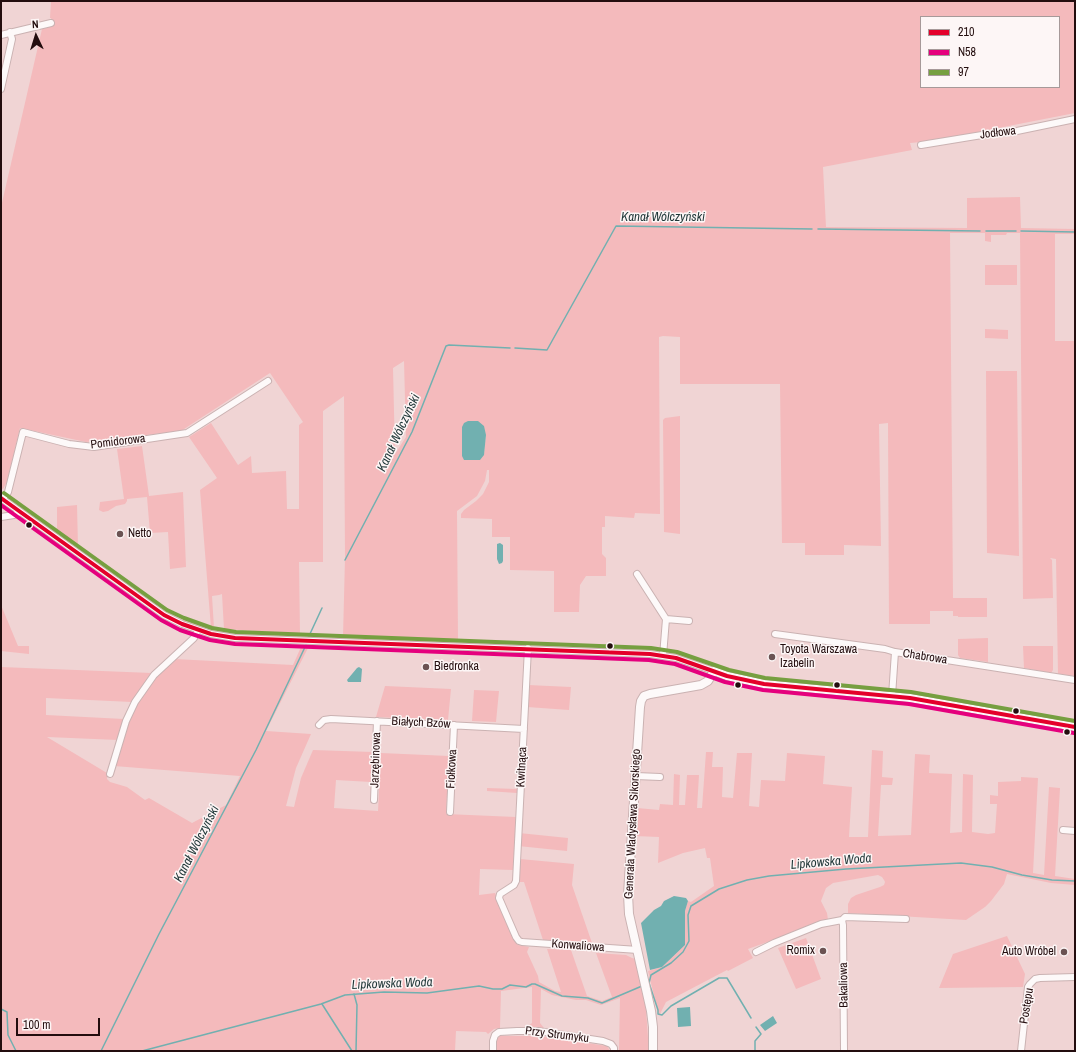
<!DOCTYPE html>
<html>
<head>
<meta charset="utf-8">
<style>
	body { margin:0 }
	#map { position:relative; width:1076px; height:1052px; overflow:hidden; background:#f0d4d4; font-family:"Archivo Narrow",sans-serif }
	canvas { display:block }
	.frame { position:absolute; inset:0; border:2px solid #230d0e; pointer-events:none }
	.legend { position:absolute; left:920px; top:16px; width:140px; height:72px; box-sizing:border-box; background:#fdf6f6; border:1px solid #a69999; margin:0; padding:5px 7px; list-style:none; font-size:12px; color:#230d0e }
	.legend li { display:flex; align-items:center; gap:8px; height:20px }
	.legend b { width:20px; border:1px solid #a69999 }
	.north { position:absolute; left:16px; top:16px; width:40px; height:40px; -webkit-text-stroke:3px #fdf6f6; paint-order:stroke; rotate:356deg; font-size:11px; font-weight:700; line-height:16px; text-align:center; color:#230d0e }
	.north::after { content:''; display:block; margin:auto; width:14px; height:18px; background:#230d0e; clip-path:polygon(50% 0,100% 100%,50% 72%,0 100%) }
	.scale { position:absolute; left:16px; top:1018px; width:84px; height:18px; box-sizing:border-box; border:2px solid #230d0e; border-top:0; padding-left:5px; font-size:12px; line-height:14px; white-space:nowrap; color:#230d0e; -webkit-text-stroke:3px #fdf6f6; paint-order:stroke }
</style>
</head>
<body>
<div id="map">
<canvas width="1076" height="1052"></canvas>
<div class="frame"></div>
<ul class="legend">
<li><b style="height:5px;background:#e4002b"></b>210</li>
<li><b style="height:5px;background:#e5007d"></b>N58</li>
<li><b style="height:5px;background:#769f40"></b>97</li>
</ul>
<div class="north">N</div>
<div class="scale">100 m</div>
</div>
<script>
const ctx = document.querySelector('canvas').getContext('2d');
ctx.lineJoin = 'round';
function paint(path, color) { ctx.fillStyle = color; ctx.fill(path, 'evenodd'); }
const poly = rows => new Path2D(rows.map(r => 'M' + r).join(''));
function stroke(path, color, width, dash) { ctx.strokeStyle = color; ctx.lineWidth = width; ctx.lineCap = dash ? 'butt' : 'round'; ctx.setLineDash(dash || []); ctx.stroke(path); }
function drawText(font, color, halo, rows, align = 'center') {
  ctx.font = font + ' "Archivo Narrow",sans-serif'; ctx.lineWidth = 3; ctx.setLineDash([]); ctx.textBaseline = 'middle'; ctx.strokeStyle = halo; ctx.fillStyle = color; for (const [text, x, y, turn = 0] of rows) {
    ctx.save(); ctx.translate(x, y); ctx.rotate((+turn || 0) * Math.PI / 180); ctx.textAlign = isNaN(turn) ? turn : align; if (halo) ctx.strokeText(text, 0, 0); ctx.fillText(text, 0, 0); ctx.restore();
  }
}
const green = poly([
	[51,1,1075,1,1075,113,932,141,910,143,912,150,823,167,826,227,967,228,967,198,1020,197,1021,228,1075,229,1075,234,1055,234,1055,341,1075,341,1075,676,1058,674,1056,559,1050,558,1052,560,1053,598,1023,599,1020,233,1007,233,1006,235,991,235,991,242,985,241,985,233,950,233,953,598,987,598,987,617,958,617,958,616,953,616,953,611,930,611,930,624,889,624,888,423,879,424,881,546,844,545,844,555,805,555,805,543,782,543,780,384,680,384,680,337,663,336,659,337,660,514,635,513,634,518,605,516,605,527,602,527,602,554,606,558,606,576,586,576,580,585,579,612,554,612,554,571,510,570,510,537,492,537,492,519,461,518,461,514,464,510,476,501,483,494,489,482,489,470,487,470,485,481,477,496,457,511,458,640,343,637,345,558,344,396,323,411,323,562,299,562,300,634,224,629,222,594,219,595,212,596,214,628,211,628,200,490,217,478,189,437,211,423,238,465,251,456,252,473,286,471,287,509,299,509,299,425,303,422,270,373,181,431,86,442,20,428,7,482,3,489,1,488,1,207,42,29,53,26,51,18,50,18],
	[921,17,1059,17,1059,87,921,87],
	[404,361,406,437,395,454,393,368],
	[462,427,486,435,484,454,462,456],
	[985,265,1017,265,1017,285,985,285],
	[985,329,1008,330,1008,339,985,338],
	[986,371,1017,371,1019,556,987,553],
	[680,416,680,534,664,532,663,420,665,418],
	[142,446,149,496,183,492,186,567,170,569,168,532,150,533,147,497,127,499,127,501,125,504,116,506,108,511,103,512,99,510,100,502,124,499,117,449],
	[77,505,78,547,57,532,57,507],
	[1,605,18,646,29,646,29,654,1,651],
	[988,638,988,662,960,658,958,655,958,639],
	[1023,646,1053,646,1053,670,1051,673,1024,668],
	[301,647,308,648,266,731,311,734,296,768,286,806,294,807,301,778,313,750,373,752,371,782,336,780,334,808,378,811,381,753,449,756,446,814,516,817,513,870,480,869,479,895,495,893,518,945,529,947,527,952,538,976,539,982,555,991,561,992,547,949,571,950,587,996,602,1001,612,997,596,953,626,955,632,958,636,959,646,1010,649,1051,619,1051,620,998,601,1005,586,1000,576,1000,552,995,541,989,540,1023,544,1028,527,1027,532,1023,532,987,501,991,500,1028,494,1029,488,1034,486,1032,456,1031,455,1051,1,1051,1,667,152,673,132,702,46,698,46,715,124,719,118,740,47,737,107,773,107,779,110,782,127,787,145,800,149,798,192,823,226,805,240,776,114,766,121,739,137,702,159,673,174,659,293,665],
	[528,685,571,687,569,710,527,707],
	[385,686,451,689,448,720,376,717],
	[474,690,499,691,496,722,472,721],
	[872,750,883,751,882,777,893,778,892,785,881,785,878,836,911,835,915,754,930,755,929,773,952,774,950,833,962,832,963,774,973,775,972,832,988,834,995,833,997,804,990,804,990,795,998,796,998,782,1021,781,1021,777,1038,778,1033,873,1044,875,1049,787,1060,788,1055,876,1075,879,1075,885,1051,883,1007,874,1004,884,991,901,985,907,966,920,848,913,848,904,851,898,856,895,880,887,884,885,885,882,884,880,882,877,878,875,833,883,826,888,821,901,827,913,828,920,748,949,753,958,728,971,727,970,666,1002,659,1016,648,971,662,967,685,945,685,911,688,901,691,902,714,886,710,858,707,858,705,848,683,853,658,863,659,837,635,836,637,808,659,810,660,804,673,805,674,774,680,775,679,805,685,805,687,775,699,775,697,808,702,808,706,752,713,752,712,767,723,767,722,797,733,798,737,753,752,753,749,806,759,807,761,780,785,781,787,753,825,756,823,784,852,787,849,837,868,837],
	[487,788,517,789,517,793,487,791],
	[519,833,568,838,567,851,518,846],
	[520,859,574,864,572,885,592,943,543,940,524,882,520,882],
	[1007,936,1025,974,1023,987,939,988,953,954],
	[806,938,821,979,796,989,778,948],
	[500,1036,534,1036,547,1037,607,1046,610,1051,496,1051,496,1040]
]);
const water = poly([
	[468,421,478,421,484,426,486,435,484,455,480,460,464,460,462,456,462,427,464,423],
	[500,543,503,545,503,561,502,563,499,564,497,559,497,544],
	[359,667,362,669,361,682,348,682,347,680,357,668],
	[674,896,686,898,688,901,685,911,685,945,662,967,650,970,641,923,654,910,661,906,664,901],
	[690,1007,691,1026,678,1027,677,1008],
	[773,1016,777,1023,765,1031,760,1025]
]);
const stream = poly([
	[818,229,980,231],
	[986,231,1016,231],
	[1021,231,1075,232],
	[515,348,547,350,616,226,812,229],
	[345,560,412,432,446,346,449,345,510,348],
	[309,636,322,608],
	[354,994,357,1005,356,1051],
	[322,1004,352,1051],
	[1,1009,7,1012,8,1035,16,1051],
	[751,1018,727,978,719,978,671,1006,662,1015,658,1014,658,1010,649,983,651,975,671,963,683,952,689,941,688,915,691,906,719,889,747,880,769,876,846,869,961,863,992,867,1022,875,1052,880,1075,881],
	[101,1051,159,934,256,750,306,645],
	[142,1051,321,1004,345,995,384,992,427,993,479,986,493,989,502,989,510,985,526,987,532,984,535,984,562,996,588,998,602,1003,642,986],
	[755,1051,755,1041,761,1034,756,1027]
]);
const minor = poly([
	[1,35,51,23],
	[1,89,12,39,10,32],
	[921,145,982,135,1017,131,1075,119],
	[1,498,164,615,182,624,211,634,235,638,650,654,676,658,714,671],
	[3,499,8,492,23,432,69,444,94,447,187,433,268,381],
	[1,517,14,515,20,512],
	[637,574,666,619,663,656],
	[666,619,689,621],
	[775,634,885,649,895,652,1075,680],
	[528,648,516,881,514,885,500,894,499,898,516,937,519,941,522,942,638,950],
	[892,696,895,652],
	[319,725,324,720,331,719,524,729],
	[110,774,126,721,135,702,154,675,194,638,198,630],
	[636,776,660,777],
	[374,800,377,721],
	[450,812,454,725],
	[1063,830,1075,831],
	[842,920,843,925,844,1051],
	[756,952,774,943,821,924,842,920,845,917,906,919],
	[493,1051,493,1041,495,1035,499,1032,517,1031,538,1031,603,1041,611,1044,614,1048,614,1051],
	[1021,1051,1028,987,1030,984,1035,979,1040,978,1075,977]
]);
const major = poly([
	[653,1051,653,1027,651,1011,629,914,628,894,640,707,641,701,644,696,650,694,701,685,708,681,714,671,727,676,764,684,910,698,1075,727]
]);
const bus1 = poly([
	[1,498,164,615,182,624,211,634,235,638,650,654,676,658,727,676,764,684,910,698,1075,727]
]);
const bus2 = poly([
	[1,505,161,620,180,630,210,640,235,644,649,660,675,664,725,682,763,690,909,704,1074,733]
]);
const bus3 = poly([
	[4,493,167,610,184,618,212,628,236,632,651,648,677,652,729,670,765,678,911,692,1075,721]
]);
const markers = [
	[29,525,3.5,"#230d0e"],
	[120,534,4,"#6b5353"],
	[610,646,3.5,"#230d0e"],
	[772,657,4,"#6b5353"],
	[426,667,4,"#6b5353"],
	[738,685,3.5,"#230d0e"],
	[837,685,3.5,"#230d0e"],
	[1016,711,3.5,"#230d0e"],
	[1067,732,3.5,"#230d0e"],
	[823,951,4,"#6b5353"],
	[1064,952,4,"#6b5353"]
];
const streetNames = [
	["Jodłowa",998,133,-7],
	["Pomidorowa",118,442,-7],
	["Chabrowa",925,657,9],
	["Białych Bzów",421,723,3],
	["Jarzębinowa",376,760,-88],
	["Kwitnąca",522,767,-87],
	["Fiołkowa",452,769,-87],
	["Generała Władysława Sikorskiego",633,824,-87],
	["Konwaliowa",578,946,4],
	["Bakaliowa",844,985,-91],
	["Postępu",1027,1006,-81],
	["Przy Strumyku",557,1035,7]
];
const poiNames = [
	["Netto",128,534],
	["Toyota Warszawa",780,650],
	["Izabelin",780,664],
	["Biedronka",434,667],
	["Romix",815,951,"right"],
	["Auto Wróbel",1056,952,"right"]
];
const waterNames = [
	["Kanał Wólczyński",663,218],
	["Kanał Wólczyński",399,433,-65],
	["Kanał Wólczyński",197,844,-63],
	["Lipkowska Woda",831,862,-5],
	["Lipkowska Woda",392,984,-2]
];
paint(green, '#f4babc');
paint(water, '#71b0b0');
stroke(stream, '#71b0b0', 1.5);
stroke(minor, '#cab2b2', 8);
stroke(major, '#cab2b2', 10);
stroke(minor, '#fdf9f9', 6);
stroke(major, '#fdf9f9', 8);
stroke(bus1, '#e4002b', 4);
stroke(bus2, '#e5007d', 4);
stroke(bus3, '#769f40', 4);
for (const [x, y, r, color] of markers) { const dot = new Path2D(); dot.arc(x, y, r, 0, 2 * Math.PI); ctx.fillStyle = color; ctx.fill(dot); stroke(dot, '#fdf6f6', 1.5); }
drawText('12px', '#230d0e', '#fdf6f6', streetNames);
drawText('12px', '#230d0e', '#fdf6f6', poiNames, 'left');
drawText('italic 13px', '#1f3637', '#fdf6f6', waterNames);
</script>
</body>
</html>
